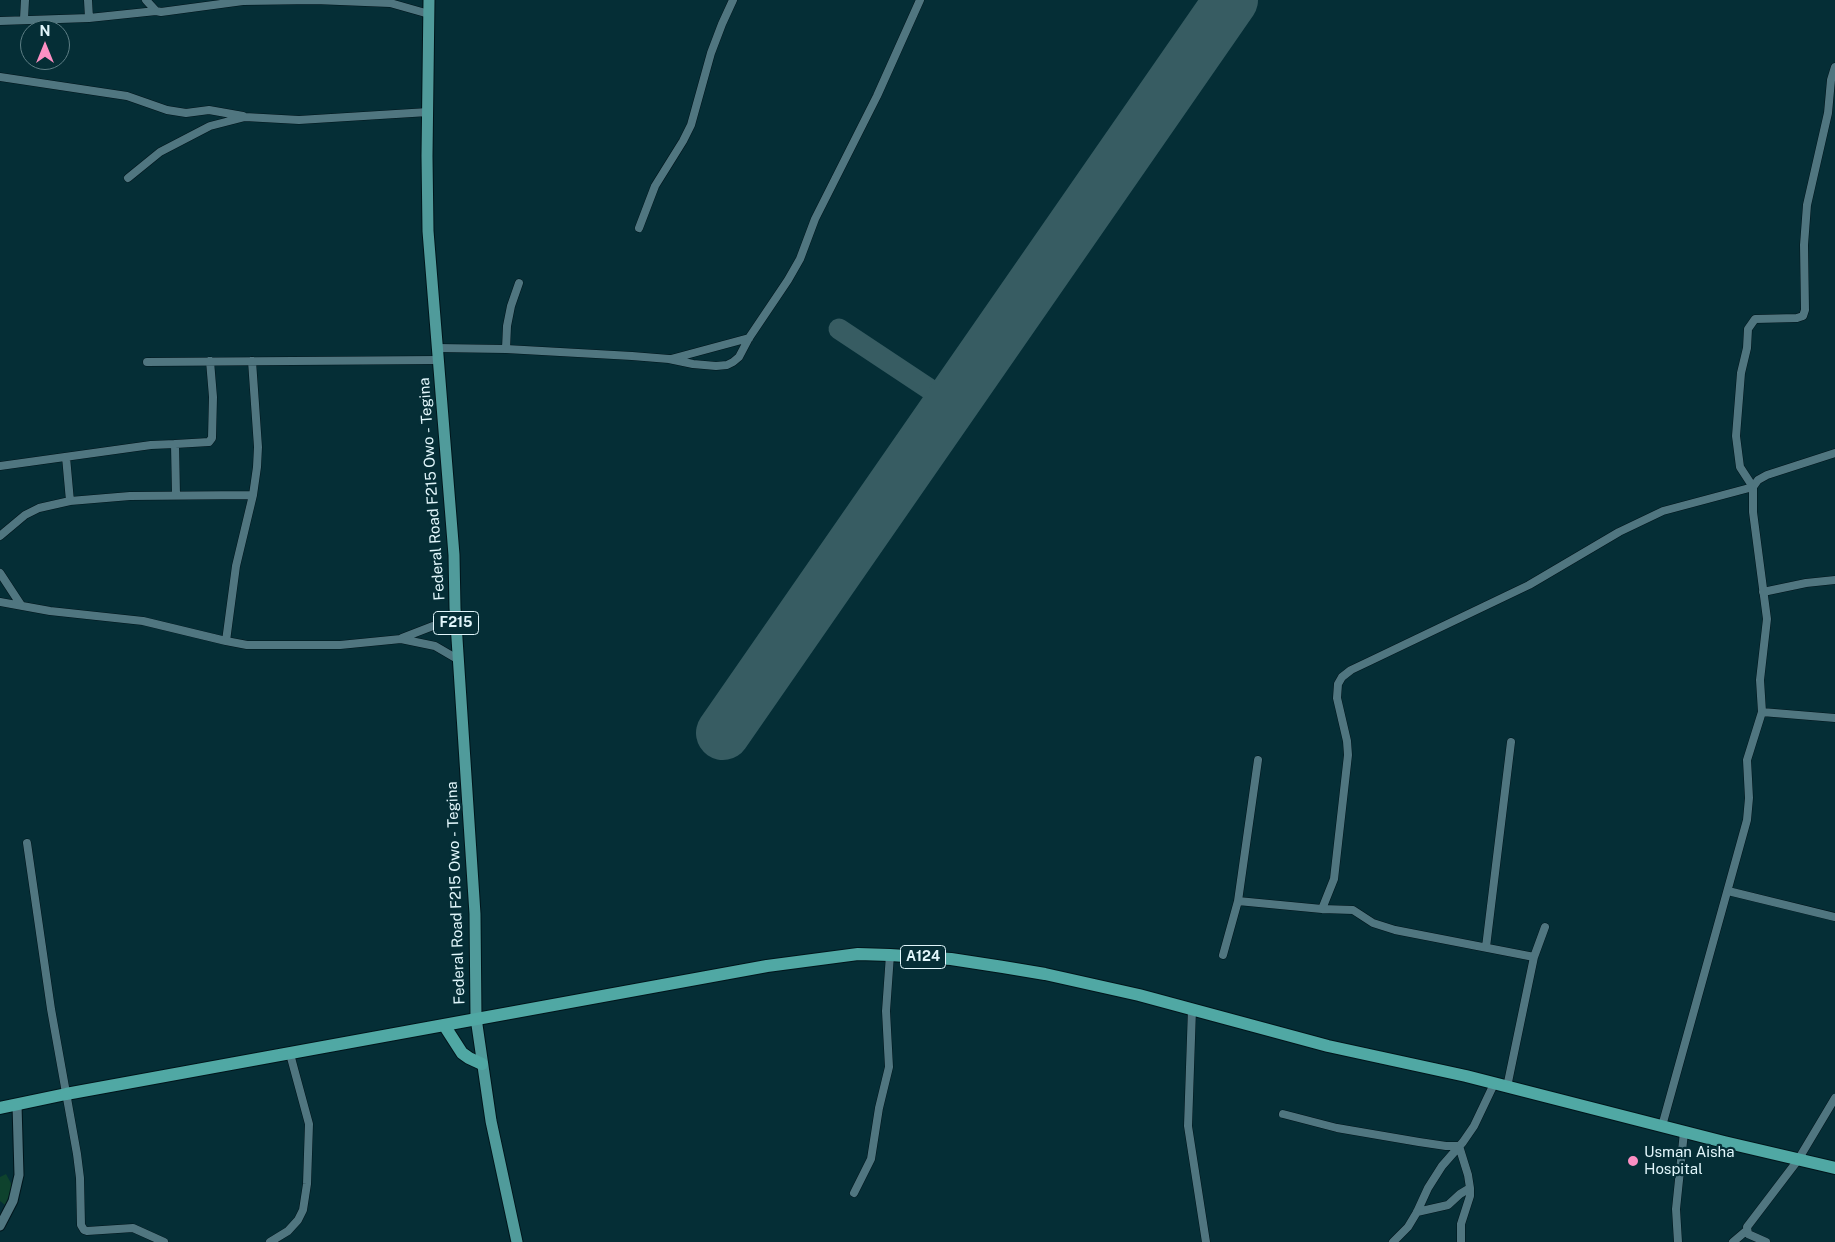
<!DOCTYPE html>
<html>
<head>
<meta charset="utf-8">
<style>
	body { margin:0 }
	#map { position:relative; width:1835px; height:1242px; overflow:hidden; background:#052e36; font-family:"Public Sans",sans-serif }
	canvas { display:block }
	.north { position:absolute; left:20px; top:20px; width:50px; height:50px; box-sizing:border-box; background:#052e36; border:1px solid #5d7e85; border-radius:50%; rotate:0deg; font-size:14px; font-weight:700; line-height:20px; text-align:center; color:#e1f6fb }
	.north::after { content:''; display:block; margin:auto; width:18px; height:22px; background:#fc8fc3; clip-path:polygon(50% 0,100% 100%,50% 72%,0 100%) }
</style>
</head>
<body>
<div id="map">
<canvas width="1835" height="1242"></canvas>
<div class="north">N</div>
</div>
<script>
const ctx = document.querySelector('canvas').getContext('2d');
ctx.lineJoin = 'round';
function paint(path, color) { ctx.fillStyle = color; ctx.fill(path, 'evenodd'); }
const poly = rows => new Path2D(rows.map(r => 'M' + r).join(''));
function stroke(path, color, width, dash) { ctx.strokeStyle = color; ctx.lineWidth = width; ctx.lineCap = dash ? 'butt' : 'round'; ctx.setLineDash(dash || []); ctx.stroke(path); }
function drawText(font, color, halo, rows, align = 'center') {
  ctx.font = font + ' "Public Sans",sans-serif'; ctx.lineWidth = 4.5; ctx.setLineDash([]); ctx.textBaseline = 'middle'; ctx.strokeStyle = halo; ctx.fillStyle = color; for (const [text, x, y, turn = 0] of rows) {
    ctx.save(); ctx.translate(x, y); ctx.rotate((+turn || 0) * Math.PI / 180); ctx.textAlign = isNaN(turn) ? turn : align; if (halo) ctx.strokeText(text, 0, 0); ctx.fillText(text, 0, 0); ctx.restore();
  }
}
const green = poly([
	[6,1174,13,1187,5,1205,0,1201,0,1177]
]);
const taxiway = poly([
	[839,329,952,404]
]);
const runway = poly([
	[723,733,1231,0]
]);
const minor = poly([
	[88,0,89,18],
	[146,0,156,11,161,12,243,1,315,0,390,3,429,14],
	[24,19,25,0],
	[0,21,89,18,156,11],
	[0,77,127,96,167,110,186,113,209,110,243,116],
	[128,178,160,152,210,126,245,117,299,120,428,112],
	[639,228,655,186,683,141,691,125,711,53,722,24,733,0],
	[437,348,506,349,632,356,669,359,693,364,716,366,727,365,733,362,739,357,749,338,788,280,800,259,815,219,877,96,920,0],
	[506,349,507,326,511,306,519,283],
	[671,359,749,338],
	[147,362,439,360],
	[175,444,209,442,212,438,213,397,210,361],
	[66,457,70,501],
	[0,466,151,445,175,444,176,495],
	[0,536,25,515,39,508,70,501,130,496,253,495],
	[0,573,21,605],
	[1763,592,1806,583,1835,580],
	[0,602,50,611,143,621,226,641,247,645,340,645,401,639,435,646,459,660],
	[402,638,433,626,456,620],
	[226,641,236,566,253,495,257,467,258,447,252,361],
	[1762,712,1835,718],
	[27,843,51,1009,77,1154,80,1178,81,1225,84,1230,87,1231,133,1228,164,1242],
	[1728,891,1835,917],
	[1238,901,1322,909,1353,910,1373,923,1395,930,1534,957],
	[1322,909,1334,879,1348,755,1347,741,1337,698,1338,684,1342,677,1351,670,1370,661,1529,585,1619,532,1663,511,1753,487,1740,467,1736,436,1741,373,1747,348,1748,329,1755,319,1797,318,1803,316,1805,310,1804,245,1807,205,1828,113,1831,80,1835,67],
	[1486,947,1511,742],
	[1223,955,1238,901,1258,760],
	[1192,1009,1188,1126,1206,1242],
	[1507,1087,1534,957,1545,927],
	[1283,1114,1337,1128,1419,1142,1446,1146,1459,1146,1468,1175,1470,1188,1460,1194,1448,1205,1417,1212],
	[1662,1126,1747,820,1749,798,1747,760,1762,712,1760,680,1767,619,1753,512,1753,487,1758,480,1767,475,1835,453],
	[854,1193,871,1159,879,1108,889,1067,886,1011,890,955],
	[270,1242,288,1231,298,1220,303,1210,307,1184,309,1124,290,1054],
	[1393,1242,1408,1227,1417,1212,1428,1188,1442,1166,1463,1142,1474,1126,1494,1084],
	[1461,1242,1461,1224,1470,1196,1470,1188],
	[1678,1242,1676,1209,1684,1132],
	[1733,1242,1746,1231],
	[1766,1242,1748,1234,1747,1227,1798,1160,1835,1098]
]);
const tertiary = poly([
	[0,1226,13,1201,19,1175,17,1105]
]);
const primary = poly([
	[429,0,427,156,428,231,454,555,455,608,475,914,476,1018,491,1121,517,1242]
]);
const trunk = poly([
	[444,1025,462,1053,469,1058,482,1064],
	[0,1108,66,1094,767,966,858,954,890,955,951,959,1003,967,1045,974,1139,995,1328,1046,1466,1076,1724,1142,1835,1168]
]);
const markers = [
	[1633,1161,6,"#fc8fc3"]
];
const shields = [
	[456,623,45],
	[923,957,45]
];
const shieldNames = [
	["F215",456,623],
	["A124",923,957]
];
const streetNames = [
	["Federal Road F215 Owo - Tegina",432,489,-94],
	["Federal Road F215 Owo - Tegina",456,893,-92]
];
const poiNames = [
	["Usman Aisha",1644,1152],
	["Hospital",1644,1169]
];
paint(green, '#0e422d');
stroke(taxiway, '#375c62', 21);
stroke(runway, '#375c62', 54);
stroke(minor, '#00151b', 9);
stroke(tertiary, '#00151b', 11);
stroke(primary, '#00151b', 13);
stroke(trunk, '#00151b', 14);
stroke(minor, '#507680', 8);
stroke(tertiary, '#507680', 9);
stroke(primary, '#509b9b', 11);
stroke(trunk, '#50a8a4', 12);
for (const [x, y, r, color] of markers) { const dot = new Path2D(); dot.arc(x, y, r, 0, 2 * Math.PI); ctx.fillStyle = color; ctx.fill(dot); stroke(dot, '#052e36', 2); }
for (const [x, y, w] of shields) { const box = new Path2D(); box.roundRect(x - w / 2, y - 11.5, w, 23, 4); ctx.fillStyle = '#052e36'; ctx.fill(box); stroke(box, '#e1f6fb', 1); }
drawText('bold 14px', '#e1f6fb', null, shieldNames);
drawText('15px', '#e1f6fb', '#052e36', streetNames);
drawText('15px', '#e1f6fb', '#052e36', poiNames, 'left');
</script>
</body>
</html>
